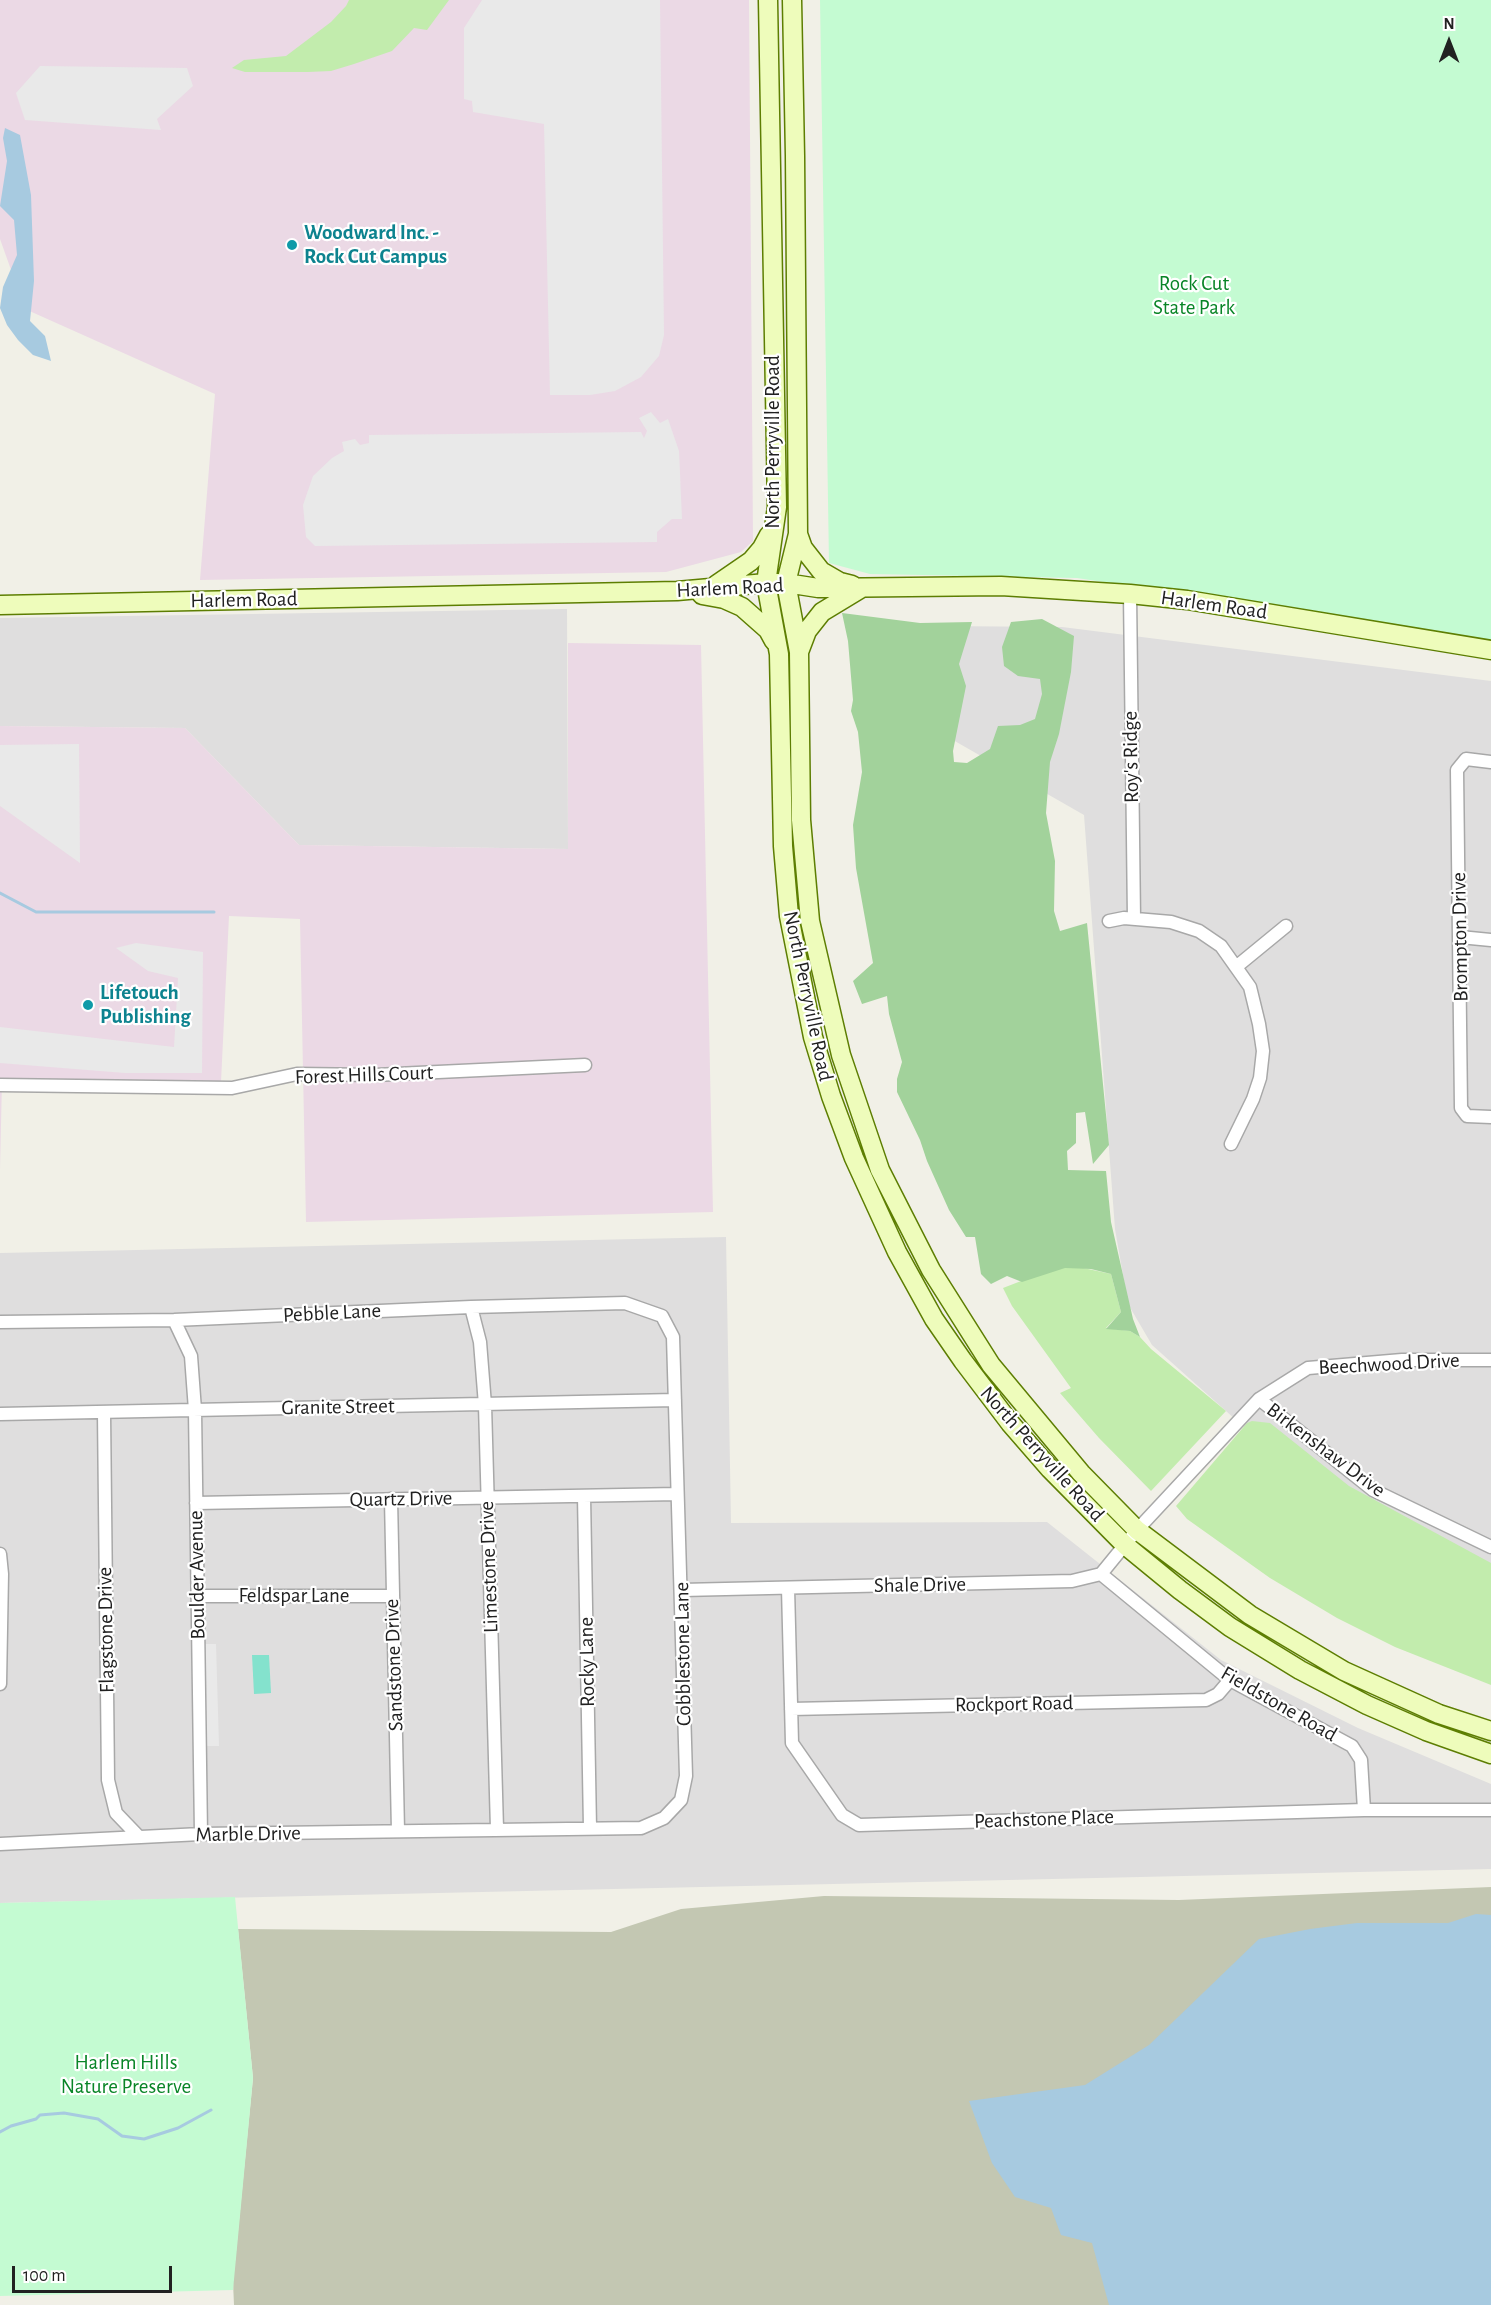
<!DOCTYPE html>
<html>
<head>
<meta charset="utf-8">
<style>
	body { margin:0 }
	#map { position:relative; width:1491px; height:2305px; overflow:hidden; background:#f1f0e7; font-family:"Alegreya Sans",sans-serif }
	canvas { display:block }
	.north { position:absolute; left:1419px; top:12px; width:60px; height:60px; -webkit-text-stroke:4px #fff; paint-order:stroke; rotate:0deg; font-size:16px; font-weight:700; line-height:24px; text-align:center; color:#212121 }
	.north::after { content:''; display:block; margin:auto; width:21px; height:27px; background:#212121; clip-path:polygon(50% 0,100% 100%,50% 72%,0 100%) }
	.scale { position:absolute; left:12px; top:2266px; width:160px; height:27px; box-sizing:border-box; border:3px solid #212121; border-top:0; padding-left:8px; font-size:18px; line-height:21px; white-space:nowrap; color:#212121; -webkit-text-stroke:4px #fff; paint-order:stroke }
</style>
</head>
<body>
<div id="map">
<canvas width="1491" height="2305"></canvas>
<div class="north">N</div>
<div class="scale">100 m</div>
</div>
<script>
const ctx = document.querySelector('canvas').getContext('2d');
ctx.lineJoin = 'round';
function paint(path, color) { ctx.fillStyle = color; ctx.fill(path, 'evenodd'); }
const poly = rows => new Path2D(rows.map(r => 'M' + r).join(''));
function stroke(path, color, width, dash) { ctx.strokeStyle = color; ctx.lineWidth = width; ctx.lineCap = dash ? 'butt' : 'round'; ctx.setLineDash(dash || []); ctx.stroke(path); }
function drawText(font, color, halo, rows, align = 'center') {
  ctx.font = font + ' "Alegreya Sans",sans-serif'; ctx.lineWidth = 4.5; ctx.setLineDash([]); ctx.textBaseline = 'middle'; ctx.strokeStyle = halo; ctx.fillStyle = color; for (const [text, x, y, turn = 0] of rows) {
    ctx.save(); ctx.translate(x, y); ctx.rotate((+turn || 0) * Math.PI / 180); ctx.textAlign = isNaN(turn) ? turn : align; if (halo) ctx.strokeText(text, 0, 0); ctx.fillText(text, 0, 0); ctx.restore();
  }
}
const residential = poly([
	[567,609,568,849,299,845,185,728,0,726,0,618],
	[938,626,1062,627,1491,681,1491,1585,1319,1494,1152,1345,1128,1304,1115,1229,1084,815,939,732],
	[726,1237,731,1523,1047,1522,1221,1660,1358,1728,1491,1784,1491,1869,0,1903,0,1253]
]);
const industrial = poly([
	[0,0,749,0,753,541,741,552,666,572,200,580,215,394,25,309,0,239],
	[568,643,701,645,713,1212,306,1222,300,919,229,916,221,1082,2,1080,0,1170,0,726,185,728,299,845,568,849]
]);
const construction = poly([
	[1491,1887,1491,2305,234,2305,233,2282,253,2078,238,1929,611,1932,681,1909,824,1896,1179,1900]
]);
const grass = poly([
	[349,0,449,0,427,30,414,28,392,51,354,64,331,71,308,72,245,72,232,68,244,60,286,56,331,22,346,6],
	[1065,1264,1111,1274,1121,1312,1106,1328,1130,1331,1140,1337,1151,1349,1226,1411,1151,1491,1099,1438,1060,1393,1071,1388,1012,1306,1003,1288],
	[1252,1421,1270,1423,1349,1486,1491,1563,1491,1685,1395,1647,1337,1618,1270,1578,1187,1519,1176,1506,1247,1423]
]);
const forest = poly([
	[842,613,920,623,972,622,959,664,966,686,953,751,954,762,967,763,990,749,998,726,1020,725,1035,719,1042,694,1040,679,1018,676,1004,666,1002,647,1011,622,1042,619,1074,636,1071,672,1059,734,1050,762,1046,813,1055,861,1054,911,1060,931,1087,923,1109,1145,1093,1164,1085,1112,1076,1113,1076,1143,1067,1151,1068,1170,1106,1171,1111,1222,1133,1319,1140,1337,1130,1331,1106,1329,1121,1312,1111,1274,1091,1269,1065,1268,1022,1282,1007,1276,991,1284,981,1274,975,1237,966,1237,949,1210,927,1161,920,1140,897,1092,897,1079,902,1062,889,1014,887,996,862,1004,853,981,873,963,856,868,853,825,862,772,858,732,851,711,853,700,848,641]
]);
const park = poly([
	[820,0,1491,0,1491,641,1077,578,870,574,829,563],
	[235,1897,253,2078,233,2290,0,2296,0,1903]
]);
const pitch = poly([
	[252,1655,269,1655,271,1693,254,1694]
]);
const parking = poly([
	[482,0,660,0,664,335,659,356,641,377,615,391,590,395,550,395,544,124,473,112,472,101,464,99,464,28],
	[40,66,187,68,193,86,157,119,161,130,25,120,16,93],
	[651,412,660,423,668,419,679,451,682,519,672,519,657,532,657,542,315,546,306,537,303,505,313,476,332,458,344,451,342,442,355,439,360,445,369,443,369,435,641,432,644,438,647,431,639,418],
	[79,744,80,863,0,806,0,745],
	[136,943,203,952,202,1073,125,1073,0,1063,0,1027,174,1047,178,978,148,971,116,948],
	[203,1644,216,1644,219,1746,205,1746]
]);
const water = poly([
	[5,128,20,135,31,195,34,281,30,321,45,336,51,361,33,355,18,340,7,325,0,308,3,287,17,255,14,220,0,206,7,161,3,138],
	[1476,1914,1491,1915,1491,2305,1109,2305,1092,2243,1061,2235,1051,2208,1015,2197,992,2163,969,2101,1085,2085,1149,2045,1259,1939,1310,1929,1357,1923,1448,1923]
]);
const stream = poly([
	[0,893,36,912,214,912],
	[0,2132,11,2126,36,2119,40,2115,64,2113,98,2119,122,2136,144,2139,178,2128,211,2110]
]);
const street = poly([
	[1130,594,1134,919],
	[1491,762,1466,759,1457,770,1461,1108,1467,1116,1491,1117],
	[1109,921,1124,918,1171,922,1199,931,1221,946,1250,987,1259,1024,1263,1051,1260,1078,1253,1099,1231,1144],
	[1460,937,1491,940],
	[1236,967,1286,926],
	[0,1085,232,1088,297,1074,375,1075,585,1065],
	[471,1307,480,1342,485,1405,497,1829],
	[174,1320,191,1356,195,1410,201,1834],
	[0,1322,174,1320,471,1307,625,1303,662,1316,673,1337,686,1776,681,1800,664,1818,641,1828,201,1834,0,1844],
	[1259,1399,1373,1490,1491,1547],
	[104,1413,108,1780,116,1813,139,1837],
	[0,1414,675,1400],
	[584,1496,590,1828],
	[391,1499,398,1831],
	[196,1503,677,1494],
	[0,1554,2,1574,0,1684],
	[1101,1574,1230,1680,1352,1746,1361,1760,1364,1810],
	[788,1588,792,1743,842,1815,859,1825,1364,1810,1491,1810],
	[682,1590,1072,1581,1101,1574,1137,1530,1259,1399,1308,1368,1402,1360,1491,1360],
	[197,1596,392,1596],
	[791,1709,1206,1700,1218,1694,1230,1680]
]);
const secondary = poly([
	[768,0,777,507,766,583,779,654,783,846,789,916,813,1037,831,1096,854,1158,897,1252,934,1319,963,1361,1010,1423,1050,1469,1125,1545,1180,1590,1230,1627,1300,1670,1367,1705,1426,1731,1491,1754],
	[792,0,795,156,798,534,786,583,799,652,801,820,810,921,841,1055,880,1170,931,1270,991,1365,1081,1473,1137,1530,1250,1615,1344,1671,1439,1714,1491,1731],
	[798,534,803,548,821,571,840,582,852,585],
	[716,585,751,561,762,548,769,535],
	[702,595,724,599,742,607,768,630,774,641],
	[0,605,677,591,766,583,786,583,818,588,1001,586,1130,594,1187,600,1491,650],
	[799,652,807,631,822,612,860,589]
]);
const markers = [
	[292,245,6,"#0f9aa8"],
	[88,1005,6,"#0f9aa8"]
];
const cultureNames = [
	["Woodward Inc. -",304,233],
	["Rock Cut Campus",304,257],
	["Lifetouch",100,993],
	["Publishing",100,1017]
];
const parkNames = [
	["Rock Cut",1194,284],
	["State Park",1194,308],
	["Harlem Hills",126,2063],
	["Nature Preserve",126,2087]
];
const streetNames = [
	["North Perryville Road",773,442,-90],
	["Harlem Road",730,588,-3],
	["Harlem Road",244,600,-1],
	["Harlem Road",1214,605,8],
	["Roy's Ridge",1131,757,-91],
	["Brompton Drive",1460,937,-91],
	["North Perryville Road",808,996,78],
	["Forest Hills Court",364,1075,-2],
	["Pebble Lane",332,1313,-3],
	["Beechwood Drive",1389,1364,-3],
	["Granite Street",338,1407,-1],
	["Birkenshaw Drive",1326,1450,37],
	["North Perryville Road",1042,1454,48],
	["Quartz Drive",401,1499,-1],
	["Limestone Drive",489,1567,-92],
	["Boulder Avenue",197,1575,-91],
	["Shale Drive",920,1585,-1],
	["Feldspar Lane",294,1596],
	["Flagstone Drive",106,1630,-91],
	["Cobblestone Lane",683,1654,-91],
	["Rocky Lane",587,1662,-91],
	["Sandstone Drive",394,1665,-92],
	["Rockport Road",1014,1704,-1],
	["Fieldstone Road",1279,1704,30],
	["Peachstone Place",1044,1819,-2],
	["Marble Drive",248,1834,-1]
];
paint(residential, '#dfdede');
paint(industrial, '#ebd9e5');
paint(construction, '#c3c7b2');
paint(grass, '#c2ecad');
paint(forest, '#a2d29b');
paint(park, '#c4fbd2');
paint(pitch, '#84e2cd');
paint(parking, '#e9e9e9');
paint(water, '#a7cae0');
stroke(stream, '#a7cae0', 3);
stroke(street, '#a8a8a8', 15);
stroke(secondary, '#5d7e02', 21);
stroke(street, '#fff', 12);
stroke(secondary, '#eefcbb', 18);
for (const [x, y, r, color] of markers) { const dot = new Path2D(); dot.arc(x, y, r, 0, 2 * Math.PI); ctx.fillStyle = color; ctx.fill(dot); stroke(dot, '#fff', 2); }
drawText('bold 21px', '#0d838f', '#fff', cultureNames, 'left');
drawText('21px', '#098527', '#fff', parkNames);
drawText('21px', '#212121', '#fff', streetNames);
</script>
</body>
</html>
